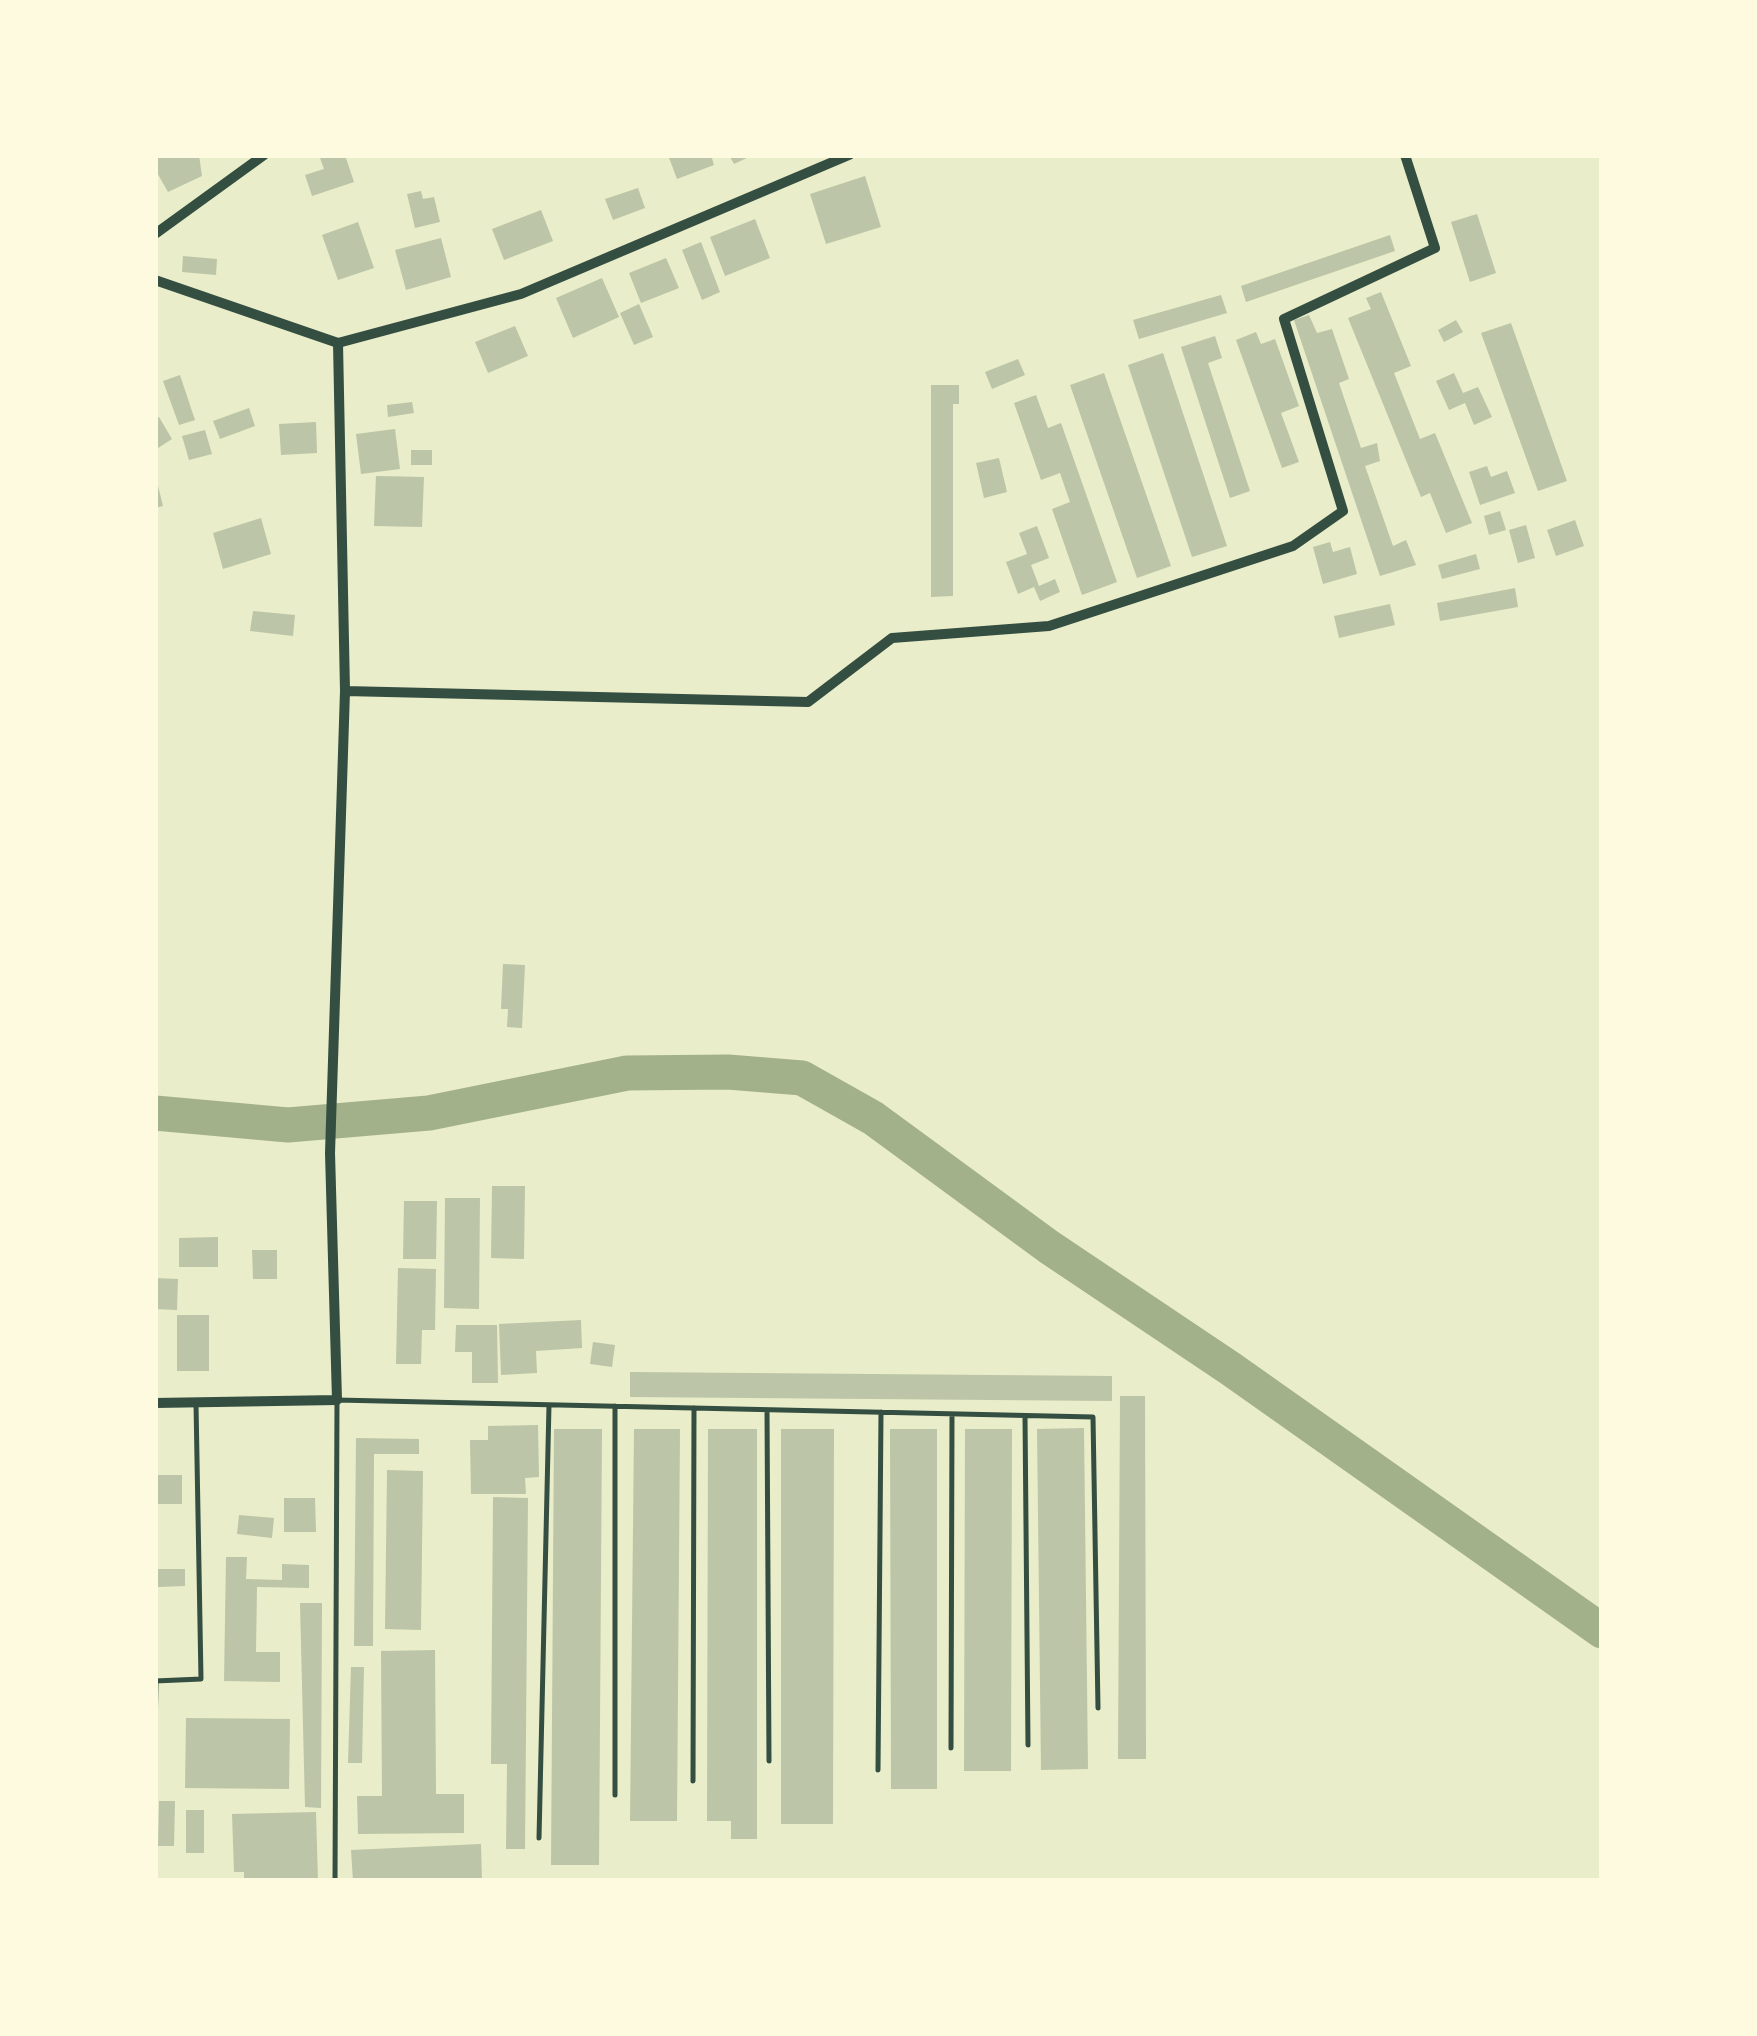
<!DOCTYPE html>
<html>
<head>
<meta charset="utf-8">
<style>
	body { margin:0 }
	#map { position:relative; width:1757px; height:2036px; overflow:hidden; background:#e9edc9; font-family:"Nunito Sans",sans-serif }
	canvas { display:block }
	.frame { position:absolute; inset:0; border:158px solid #fefae0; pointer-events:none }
</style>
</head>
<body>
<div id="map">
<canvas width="1757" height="2036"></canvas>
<div class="frame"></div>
</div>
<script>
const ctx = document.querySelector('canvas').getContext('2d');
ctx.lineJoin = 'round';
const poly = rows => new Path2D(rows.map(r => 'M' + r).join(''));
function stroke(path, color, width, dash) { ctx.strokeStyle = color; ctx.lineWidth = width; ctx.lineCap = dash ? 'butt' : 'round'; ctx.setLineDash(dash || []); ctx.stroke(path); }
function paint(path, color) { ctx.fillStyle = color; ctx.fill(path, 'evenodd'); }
const river = poly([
	[155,1113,288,1125,429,1113,627,1073,728,1072,802,1078,873,1118,1049,1247,1231,1369,1602,1631]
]);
const building = poly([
	[155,155,199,155,202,176,168,192,155,169],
	[319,155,345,155,354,182,312,196,305,175,324,169],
	[668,155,711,155,714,165,677,179],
	[729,155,753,155,734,164],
	[865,176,881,227,826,244,810,194],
	[638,188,645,208,613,220,605,199],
	[421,191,423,199,434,197,440,222,415,228,407,194],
	[541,210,553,241,504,260,492,229],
	[1477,214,1496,273,1470,282,1451,222],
	[755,219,770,258,725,276,710,237],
	[358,222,374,268,338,280,322,235],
	[1390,235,1395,251,1246,302,1241,286],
	[441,238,451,277,406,290,395,250],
	[701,242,720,292,702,300,682,250],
	[183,256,217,259,216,275,182,272],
	[666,258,679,288,641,303,629,273],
	[602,278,619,317,573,338,556,298],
	[1381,292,1411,366,1394,373,1420,439,1435,433,1472,523,1446,533,1430,493,1421,497,1348,318,1371,309,1366,298],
	[1221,295,1227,313,1139,339,1133,320],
	[639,304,653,337,634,345,620,313],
	[1309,315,1317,333,1332,329,1349,379,1339,383,1361,448,1377,443,1380,461,1365,466,1393,546,1406,540,1416,565,1380,576,1294,320],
	[1456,320,1463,332,1444,342,1438,330],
	[1511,323,1567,481,1538,491,1481,333],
	[515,326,528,356,488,373,475,342],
	[1256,332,1261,344,1275,339,1299,406,1281,413,1299,462,1282,468,1236,340],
	[1215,336,1222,358,1208,363,1250,491,1230,498,1181,347],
	[1163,353,1227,546,1192,557,1128,365],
	[1018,359,1025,375,992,389,985,372],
	[1104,373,1171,566,1137,578,1070,385],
	[1454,373,1463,393,1478,387,1492,417,1474,425,1465,403,1449,410,1436,381],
	[180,375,195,420,179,425,163,381],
	[931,385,959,385,959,404,953,404,953,596,931,597],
	[1036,395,1048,428,1061,423,1117,582,1082,595,1052,509,1070,502,1060,473,1041,480,1014,403],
	[412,402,414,413,388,417,387,405],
	[249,408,255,426,220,439,213,421],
	[159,417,172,439,155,450,155,419],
	[316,422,317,453,281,455,279,424],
	[395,429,400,469,361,474,356,434],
	[205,430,212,454,189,460,182,436],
	[411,450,432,450,432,465,411,465],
	[999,458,1007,492,984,498,976,463],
	[1487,466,1491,477,1507,471,1515,493,1480,505,1469,472],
	[155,474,163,506,155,508],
	[376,476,424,477,422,527,374,526],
	[1500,511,1506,530,1489,535,1484,516],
	[261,518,271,554,223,569,213,533],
	[1575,520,1584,546,1556,556,1547,530],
	[1526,525,1535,558,1518,563,1509,530],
	[1037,526,1049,558,1031,565,1039,586,1055,579,1060,592,1040,601,1034,587,1018,594,1006,562,1027,554,1019,533],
	[1330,542,1333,552,1350,547,1357,574,1323,584,1313,547],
	[1476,554,1480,569,1442,579,1438,565],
	[1515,588,1518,607,1440,621,1437,603],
	[1390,604,1395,625,1339,638,1334,616],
	[253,611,295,615,293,636,250,631],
	[503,964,525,965,522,1028,507,1027,508,1009,501,1009],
	[492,1186,525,1186,524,1259,491,1258],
	[445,1198,480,1198,479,1309,444,1308],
	[404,1201,437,1201,436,1259,403,1259],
	[218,1237,218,1267,179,1267,179,1238],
	[252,1250,277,1250,277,1279,253,1279],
	[398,1268,436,1269,435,1330,422,1330,421,1364,396,1364],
	[155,1278,178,1279,177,1310,155,1309],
	[177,1315,209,1315,209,1371,177,1371],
	[581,1320,582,1348,536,1351,537,1373,501,1375,499,1324],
	[456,1325,497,1325,498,1383,472,1383,472,1352,455,1352],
	[593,1342,615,1345,612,1367,590,1364],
	[630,1372,1112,1376,1112,1401,630,1397],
	[1120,1396,1145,1396,1146,1759,1118,1759],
	[538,1425,539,1477,525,1478,526,1494,471,1494,470,1440,488,1440,488,1426],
	[1084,1428,1088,1769,1041,1770,1037,1429],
	[554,1429,602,1429,599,1865,551,1865],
	[634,1429,680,1429,677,1821,630,1821],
	[708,1429,757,1429,757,1839,731,1839,731,1821,707,1821],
	[781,1429,834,1429,833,1824,781,1824],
	[890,1429,937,1429,937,1789,891,1789],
	[965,1429,1012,1429,1011,1771,964,1771],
	[356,1438,419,1439,419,1454,374,1454,373,1646,354,1646],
	[387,1470,423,1471,421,1630,385,1629],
	[155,1475,182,1475,182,1504,155,1504],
	[493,1497,528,1498,525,1849,506,1849,507,1764,491,1764],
	[284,1498,315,1498,316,1532,284,1532],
	[239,1515,274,1518,272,1538,237,1534],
	[226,1557,247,1557,246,1579,282,1580,282,1564,309,1565,309,1588,257,1587,256,1652,280,1652,280,1682,224,1681],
	[157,1569,185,1569,185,1586,158,1587],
	[300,1603,322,1603,321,1808,305,1807],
	[435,1650,436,1794,464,1794,464,1833,358,1834,357,1796,382,1796,381,1651],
	[351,1667,364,1667,362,1763,348,1763],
	[186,1718,290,1719,289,1789,185,1788],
	[159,1801,175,1801,174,1846,158,1846],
	[186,1810,204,1810,204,1853,186,1853],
	[316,1812,318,1881,244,1881,244,1872,234,1872,232,1814],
	[481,1844,482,1881,353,1881,351,1850]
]);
const service = poly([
	[767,1410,769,1761],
	[1025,1416,1028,1745],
	[155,1681,201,1679,196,1404],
	[155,1736,156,1681],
	[951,1748,952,1414],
	[878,1770,881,1412],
	[693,1781,694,1408],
	[615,1795,615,1406],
	[539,1838,549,1405],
	[335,1881,337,1400,1093,1417,1098,1708]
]);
const minor = poly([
	[155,234,264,155],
	[155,280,338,343,521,294,849,155],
	[345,691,808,702,892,638,1049,626,1293,546,1343,511,1284,319,1435,248,1405,155],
	[155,1403,337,1400,330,1153,345,691,338,343]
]);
stroke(river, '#a3b18a', 35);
paint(building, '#bcc5a7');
stroke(service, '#344e41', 5);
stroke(minor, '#344e41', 10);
</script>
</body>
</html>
